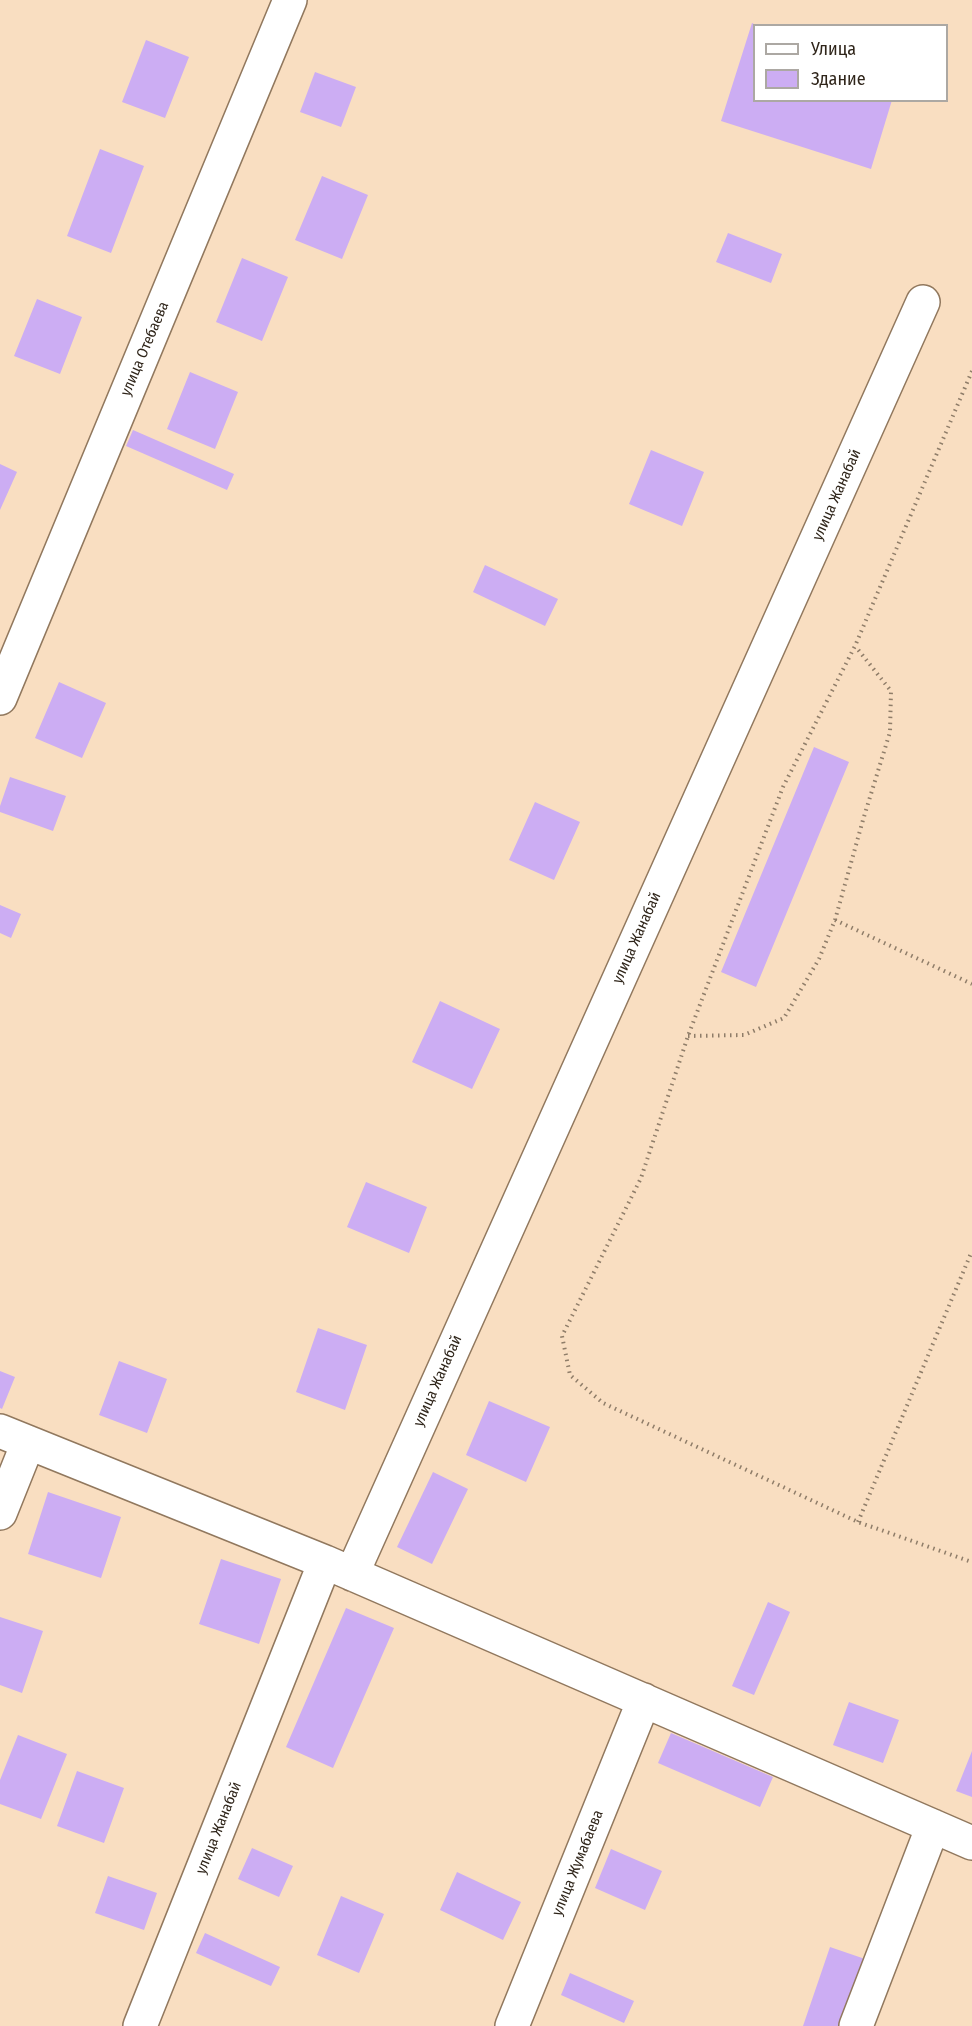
<!DOCTYPE html>
<html>
<head>
<meta charset="utf-8">
<style>
	body { margin:0 }
	#map { position:relative; width:972px; height:2026px; overflow:hidden; background:#f9dec1; font-family:"Fira Sans Condensed",sans-serif }
	canvas { display:block }
	.legend { position:absolute; left:753px; top:24px; width:195px; height:78px; box-sizing:border-box; background:#fff; border:2px solid #aca8a3; margin:0; padding:8px 10px; list-style:none; font-size:18px; color:#2f251a }
	.legend li { display:flex; align-items:center; gap:12px; height:30px }
	.legend b { width:30px; border:2px solid #aca8a3 }
</style>
</head>
<body>
<div id="map">
<canvas width="972" height="2026"></canvas>
<ul class="legend">
<li><b style="height:8px;background:#fff"></b>Улица</li>
<li><b style="height:16px;background:#ccadf3"></b>Здание</li>
</ul>
</div>
<script>
const ctx = document.querySelector('canvas').getContext('2d');
ctx.lineJoin = 'round';
function paint(path, color) { ctx.fillStyle = color; ctx.fill(path, 'evenodd'); }
const poly = rows => new Path2D(rows.map(r => 'M' + r).join(''));
function stroke(path, color, width, dash) { ctx.strokeStyle = color; ctx.lineWidth = width; ctx.lineCap = dash ? 'butt' : 'round'; ctx.setLineDash(dash || []); ctx.stroke(path); }
function drawText(font, color, halo, rows, align = 'center') {
  ctx.font = font + ' "Fira Sans Condensed",sans-serif'; ctx.lineWidth = 6; ctx.setLineDash([]); ctx.textBaseline = 'middle'; ctx.strokeStyle = halo; ctx.fillStyle = color; for (const [text, x, y, turn = 0] of rows) {
    ctx.save(); ctx.translate(x, y); ctx.rotate((+turn || 0) * Math.PI / 180); ctx.textAlign = isNaN(turn) ? turn : align; if (halo) ctx.strokeText(text, 0, 0); ctx.fillText(text, 0, 0); ctx.restore();
  }
}
const building = poly([
	[752,23,754,24,754,100,892,100,871,169,721,121],
	[146,40,189,57,165,118,122,102],
	[315,72,356,87,341,127,300,112],
	[100,149,144,166,111,253,67,236],
	[322,176,368,195,342,259,295,240],
	[728,233,782,254,771,283,716,262],
	[242,258,288,277,262,341,216,322],
	[37,299,82,317,60,374,14,356],
	[190,372,238,392,215,449,167,429],
	[133,430,234,474,227,490,126,446],
	[651,450,704,472,682,526,629,504],
	[0,464,17,472,0,510],
	[485,565,558,599,545,626,473,592],
	[59,682,106,703,82,758,35,738],
	[814,747,849,762,756,987,721,972],
	[10,777,66,796,53,831,0,812,0,806],
	[535,802,580,822,554,880,509,860],
	[0,905,21,914,11,938,0,933],
	[440,1001,500,1029,472,1089,412,1062],
	[366,1182,427,1207,409,1253,347,1227],
	[318,1328,367,1345,345,1410,296,1392],
	[119,1361,167,1379,147,1433,99,1415],
	[0,1371,15,1377,2,1409,0,1408],
	[489,1401,550,1427,526,1482,466,1455],
	[433,1472,468,1489,432,1564,397,1547],
	[48,1492,121,1517,101,1578,28,1554],
	[221,1559,281,1579,259,1644,199,1624],
	[768,1602,790,1612,754,1695,732,1686],
	[346,1608,394,1628,333,1768,286,1747],
	[0,1617,43,1631,22,1693,0,1685],
	[849,1702,899,1720,883,1763,833,1745],
	[671,1733,773,1777,760,1807,658,1763],
	[18,1735,67,1754,41,1819,0,1804,0,1780],
	[972,1751,972,1797,956,1791],
	[77,1771,124,1788,104,1843,57,1826],
	[252,1848,293,1866,279,1897,238,1879],
	[611,1849,662,1871,645,1910,595,1888],
	[457,1872,521,1902,503,1940,440,1910],
	[108,1876,157,1893,144,1930,95,1913],
	[341,1896,384,1914,359,1973,317,1955],
	[205,1933,280,1967,271,1986,196,1953],
	[830,1947,865,1959,842,2026,803,2026],
	[570,1973,634,2001,624,2023,561,1995]
]);
const path = poly([
	[972,371,855,646,783,787,688,1036,641,1178,562,1336,570,1375,603,1403,858,1522,972,1562],
	[835,920,972,984],
	[688,1036,744,1035,784,1018,819,959,835,920,863,820,890,732,891,691,856,647],
	[858,1522,972,1251]
]);
const minor = poly([
	[0,698,290,0],
	[0,1431,325,1562,972,1843],
	[0,1513,28,1443],
	[352,1574,923,302],
	[140,2026,325,1562],
	[512,2026,644,1700],
	[856,2026,933,1826]
]);
const streetNames = [
	["улица Отебаева",145,349,-67],
	["улица Жанабай",837,495,-66],
	["улица Жанабай",637,938,-66],
	["улица Жанабай",438,1381,-66],
	["улица Жанабай",219,1828,-68],
	["улица Жумабаева",578,1863,-68]
];
paint(building, '#ccadf3');
stroke(minor, '#91785e', 36);
stroke(path, '#8f7d69', 4, [1.5, 4.5]);
stroke(minor, '#fff', 33);
drawText('15px', '#2f251a', '#fff', streetNames);
</script>
</body>
</html>
